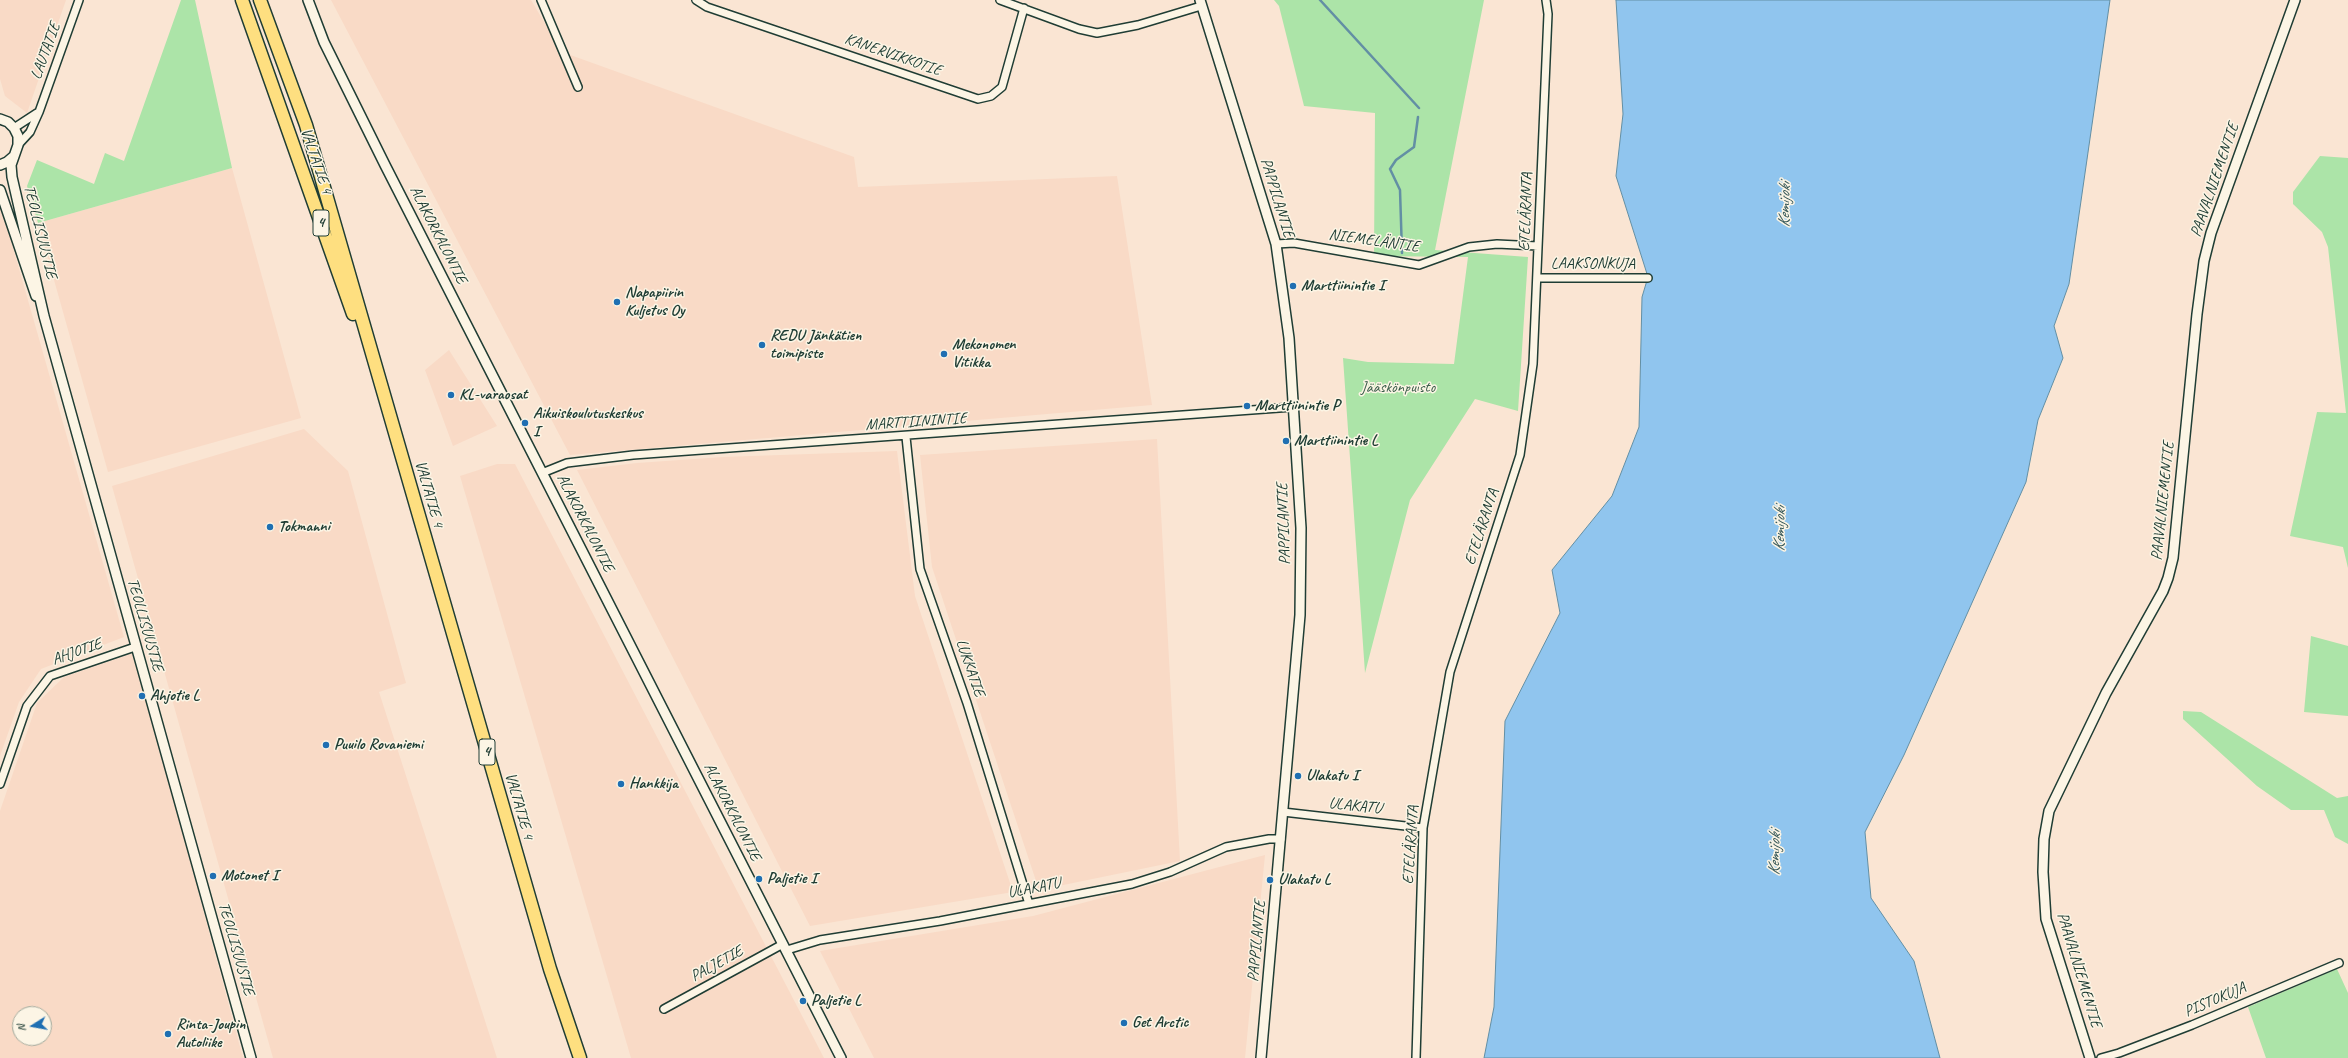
<!DOCTYPE html>
<html>
<head>
<meta charset="utf-8">
<style>
	body { margin:0 }
	#map { position:relative; width:2348px; height:1058px; overflow:hidden; background:#fae5d3; font-family:Caveat,sans-serif }
	canvas { display:block }
	.north { position:absolute; left:12px; top:1006px; width:40px; height:40px; box-sizing:border-box; background:#fcf5e5; border:1px solid #a4ab9e; border-radius:50%; rotate:259deg; font-size:11px; font-weight:700; line-height:16px; text-align:center; color:#1f3d34 }
	.north::after { content:''; display:block; margin:auto; width:14px; height:18px; background:#1f6fb2; clip-path:polygon(50% 0,100% 100%,50% 72%,0 100%) }
</style>
</head>
<body>
<div id="map">
<canvas width="2348" height="1058"></canvas>
<div class="north">N</div>
</div>
<script>
const ctx = document.querySelector('canvas').getContext('2d');
ctx.lineJoin = 'round';
function paint(path, color) { ctx.fillStyle = color; ctx.fill(path, 'evenodd'); }
const poly = rows => new Path2D(rows.map(r => 'M' + r).join(''));
function stroke(path, color, width, dash) { ctx.strokeStyle = color; ctx.lineWidth = width; ctx.lineCap = dash ? 'butt' : 'round'; ctx.setLineDash(dash || []); ctx.stroke(path); }
function drawText(font, color, halo, rows, align = 'center') {
  ctx.font = font + ' Caveat,sans-serif'; ctx.lineWidth = 3; ctx.setLineDash([]); ctx.textBaseline = 'middle'; ctx.strokeStyle = halo; ctx.fillStyle = color; for (const [text, x, y, turn = 0] of rows) {
    ctx.save(); ctx.translate(x, y); ctx.rotate((+turn || 0) * Math.PI / 180); ctx.textAlign = isNaN(turn) ? turn : align; if (halo) ctx.strokeText(text, 0, 0); ctx.fillText(text, 0, 0); ctx.restore();
  }
}
const built = poly([
	[0,0,66,0,27,113,5,96,0,79],
	[331,0,531,0,562,52,854,157,858,187,1117,176,1152,405,570,455],
	[232,168,301,418,108,472,38,223],
	[0,202,124,637,41,669,19,702,0,756],
	[449,350,497,426,453,446,425,370],
	[304,429,348,471,406,683,379,692,497,1058,273,1058,112,486],
	[1157,439,1180,861,1039,890,932,567,920,455],
	[897,451,915,596,1013,892,810,926,577,470,637,463,723,457],
	[497,464,515,464,824,1058,631,1058,460,476],
	[134,653,243,1058,0,1058,0,811,37,703,64,677],
	[20,1014,44,1014,44,1038,20,1038],
	[1265,855,1245,1058,874,1058,820,951,1033,916]
]);
const green = poly([
	[181,0,195,0,232,168,38,223,27,186,37,160,94,184,105,153,124,161],
	[1274,0,1484,0,1435,250,1528,257,1518,411,1475,399,1410,500,1365,673,1343,358,1368,362,1454,364,1468,257,1374,256,1375,113,1304,106,1279,6],
	[2320,156,2348,158,2348,568,2343,547,2290,536,2317,412,2346,413,2328,247,2322,232,2293,204,2293,192],
	[2311,636,2348,646,2348,716,2304,712],
	[2183,711,2201,712,2337,798,2348,796,2348,844,2335,837,2324,810,2291,810,2257,786,2183,719],
	[2337,969,2348,993,2348,1058,2266,1058,2248,1007]
]);
const water = poly([
	[1616,0,2110,0,2069,284,2054,326,2063,358,2038,420,2026,482,1904,755,1865,832,1871,898,1914,961,1940,1058,1484,1058,1494,1007,1505,721,1560,613,1552,570,1612,496,1639,427,1642,297,1648,277,1616,176,1623,114,1616,0]
]);
const stream = poly([
	[1320,0,1419,108],
	[1402,253,1400,190,1390,169,1396,160,1414,147,1418,117]
]);
const minor = poly([
	[541,0,578,87],
	[696,0,707,7,978,99,991,96,1002,87,1024,8],
	[1000,0,1079,29,1097,33,1138,25,1201,6],
	[14,128,37,113],
	[18,145,30,132,39,112,79,0],
	[1276,244,1294,243,1419,265,1469,247,1497,244,1538,246],
	[1538,278,1648,278],
	[906,437,920,569,967,703,1029,904],
	[542,473,567,463,633,455,1293,407],
	[0,784,27,706,50,676,135,647],
	[1283,812,1423,828],
	[787,950,820,940,940,921,1132,884,1170,872,1226,847,1269,839,1281,839],
	[664,1009,783,944],
	[1416,1058,1423,828,1450,672,1520,455,1533,364,1548,14,1546,0],
	[2101,1058,2119,1053,2192,1025,2339,963]
]);
const tertiary = poly([
	[308,0,324,42,385,165,841,1058],
	[1200,0,1276,244,1289,338,1301,528,1300,615,1261,1058],
	[0,119,8,122,14,128,18,136,18,145,11,165,12,177,44,316,251,1058],
	[0,165,7,162,14,156],
	[0,190,36,296],
	[2090,1058,2046,919,2043,872,2044,839,2049,811,2106,693,2163,591,2168,578,2173,558,2197,314,2204,261,2211,233,2295,0]
]);
const trunk = poly([
	[242,0,353,314],
	[260,0,306,125,550,969,580,1058]
]);
const markers = [
	[1293,286,4,"#1f6fb2"],
	[617,302,4,"#1f6fb2"],
	[762,345,4,"#1f6fb2"],
	[944,354,4,"#1f6fb2"],
	[451,395,4,"#1f6fb2"],
	[1247,406,4,"#1f6fb2"],
	[525,423,4,"#1f6fb2"],
	[1286,441,4,"#1f6fb2"],
	[270,527,4,"#1f6fb2"],
	[142,696,4,"#1f6fb2"],
	[326,745,4,"#1f6fb2"],
	[1298,776,4,"#1f6fb2"],
	[621,784,4,"#1f6fb2"],
	[213,876,4,"#1f6fb2"],
	[759,879,4,"#1f6fb2"],
	[1270,880,4,"#1f6fb2"],
	[803,1001,4,"#1f6fb2"],
	[1124,1023,4,"#1f6fb2"],
	[168,1034,4,"#1f6fb2"]
];
const shields = [
	[321,223,16],
	[487,752,16]
];
const shieldNames = [
	["4",321,223],
	["4",487,752]
];
const streetNames = [
	["LAUTATIE",46,51,-70],
	["KANERVIKKOTIE",893,55,19],
	["VALTATIE 4",316,161,71],
	["PAAVALNIEMENTIE",2215,180,-71],
	["PAPPILANTIE",1277,198,73],
	["ETELÄRANTA",1526,212,-88],
	["TEOLLISUUSTIE",40,232,76],
	["ALAKORKALONTIE",438,235,63],
	["NIEMELÄNTIE",1374,241,8],
	["LAAKSONKUJA",1593,264],
	["MARTTIININTIE",916,422,-4],
	["VALTATIE 4",429,494,74],
	["PAAVALNIEMENTIE",2163,501,-84],
	["ALAKORKALONTIE",585,523,63],
	["PAPPILANTIE",1284,524,-92],
	["ETELÄRANTA",1482,527,-72],
	["TEOLLISUUSTIE",145,625,74],
	["AHJOTIE",77,652,-19],
	["LUKKATIE",970,668,71],
	["VALTATIE 4",519,806,74],
	["ULAKATU",1355,806,6],
	["ALAKORKALONTIE",732,812,63],
	["ETELÄRANTA",1411,845,-86],
	["ULAKATU",1034,888,-11],
	["PAPPILANTIE",1257,941,-85],
	["TEOLLISUUSTIE",236,949,74],
	["PALJETIE",717,964,-29],
	["PAAVALNIEMENTIE",2079,970,73],
	["PISTOKUJA",2215,1000,-23]
];
const poiNames = [
	["Marttiinintie I",1301,286],
	["Napapiirin",625,293],
	["Kuljetus Oy",625,311],
	["REDU Jänkätien",770,336],
	["toimipiste",770,354],
	["Mekonomen",952,345],
	["Vitikka",952,363],
	["KL-varaosat",459,395],
	["Marttiinintie P",1255,406],
	["Aikuiskoulutuskeskus",533,414],
	["I",533,432],
	["Marttiinintie L",1294,441],
	["Tokmanni",278,527],
	["Ahjotie L",150,696],
	["Puuilo Rovaniemi",334,745],
	["Ulakatu I",1306,776],
	["Hankkija",629,784],
	["Motonet I",221,876],
	["Paljetie I",767,879],
	["Ulakatu L",1278,880],
	["Paljetie L",811,1001],
	["Get Arctic",1132,1023],
	["Rinta-Joupin",176,1025],
	["Autoliike",176,1043]
];
const parkNames = [
	["Jääskönpuisto",1398,388]
];
const waterNames = [
	["Kemijoki",1785,205,-89],
	["Kemijoki",1780,529,-89],
	["Kemijoki",1775,853,-89]
];
paint(built, '#f9dac6');
paint(green, '#ace4a8');
paint(water, '#90c5ee');
stroke(water, '#638fa4', 1);
stroke(stream, '#638fa4', 2.5);
stroke(minor, '#1f3d34', 10);
stroke(tertiary, '#1f3d34', 12);
stroke(trunk, '#1f3d34', 15);
stroke(minor, '#fcf5e5', 7);
stroke(tertiary, '#fcf5e5', 9);
stroke(trunk, '#fedf80', 12);
for (const [x, y, r, color] of markers) { const dot = new Path2D(); dot.arc(x, y, r, 0, 2 * Math.PI); ctx.fillStyle = color; ctx.fill(dot); stroke(dot, '#fcf5e5', 1.5); }
for (const [x, y, w] of shields) { const box = new Path2D(); box.roundRect(x - w / 2, y - 13, w, 26, 3); ctx.fillStyle = '#fcf5e5'; ctx.fill(box); stroke(box, '#1f3d34', 1); }
drawText('bold 15px', '#1f3d34', null, shieldNames);
drawText('16px', '#1f3d34', '#fcf5e5', streetNames);
drawText('bold 16px', '#1f3d34', '#fcf5e5', poiNames, 'left');
drawText('16px', '#3b5e4b', '#fcf5e5', parkNames);
drawText('italic 17px', '#365859', '#fcf5e5', waterNames);
</script>
</body>
</html>
